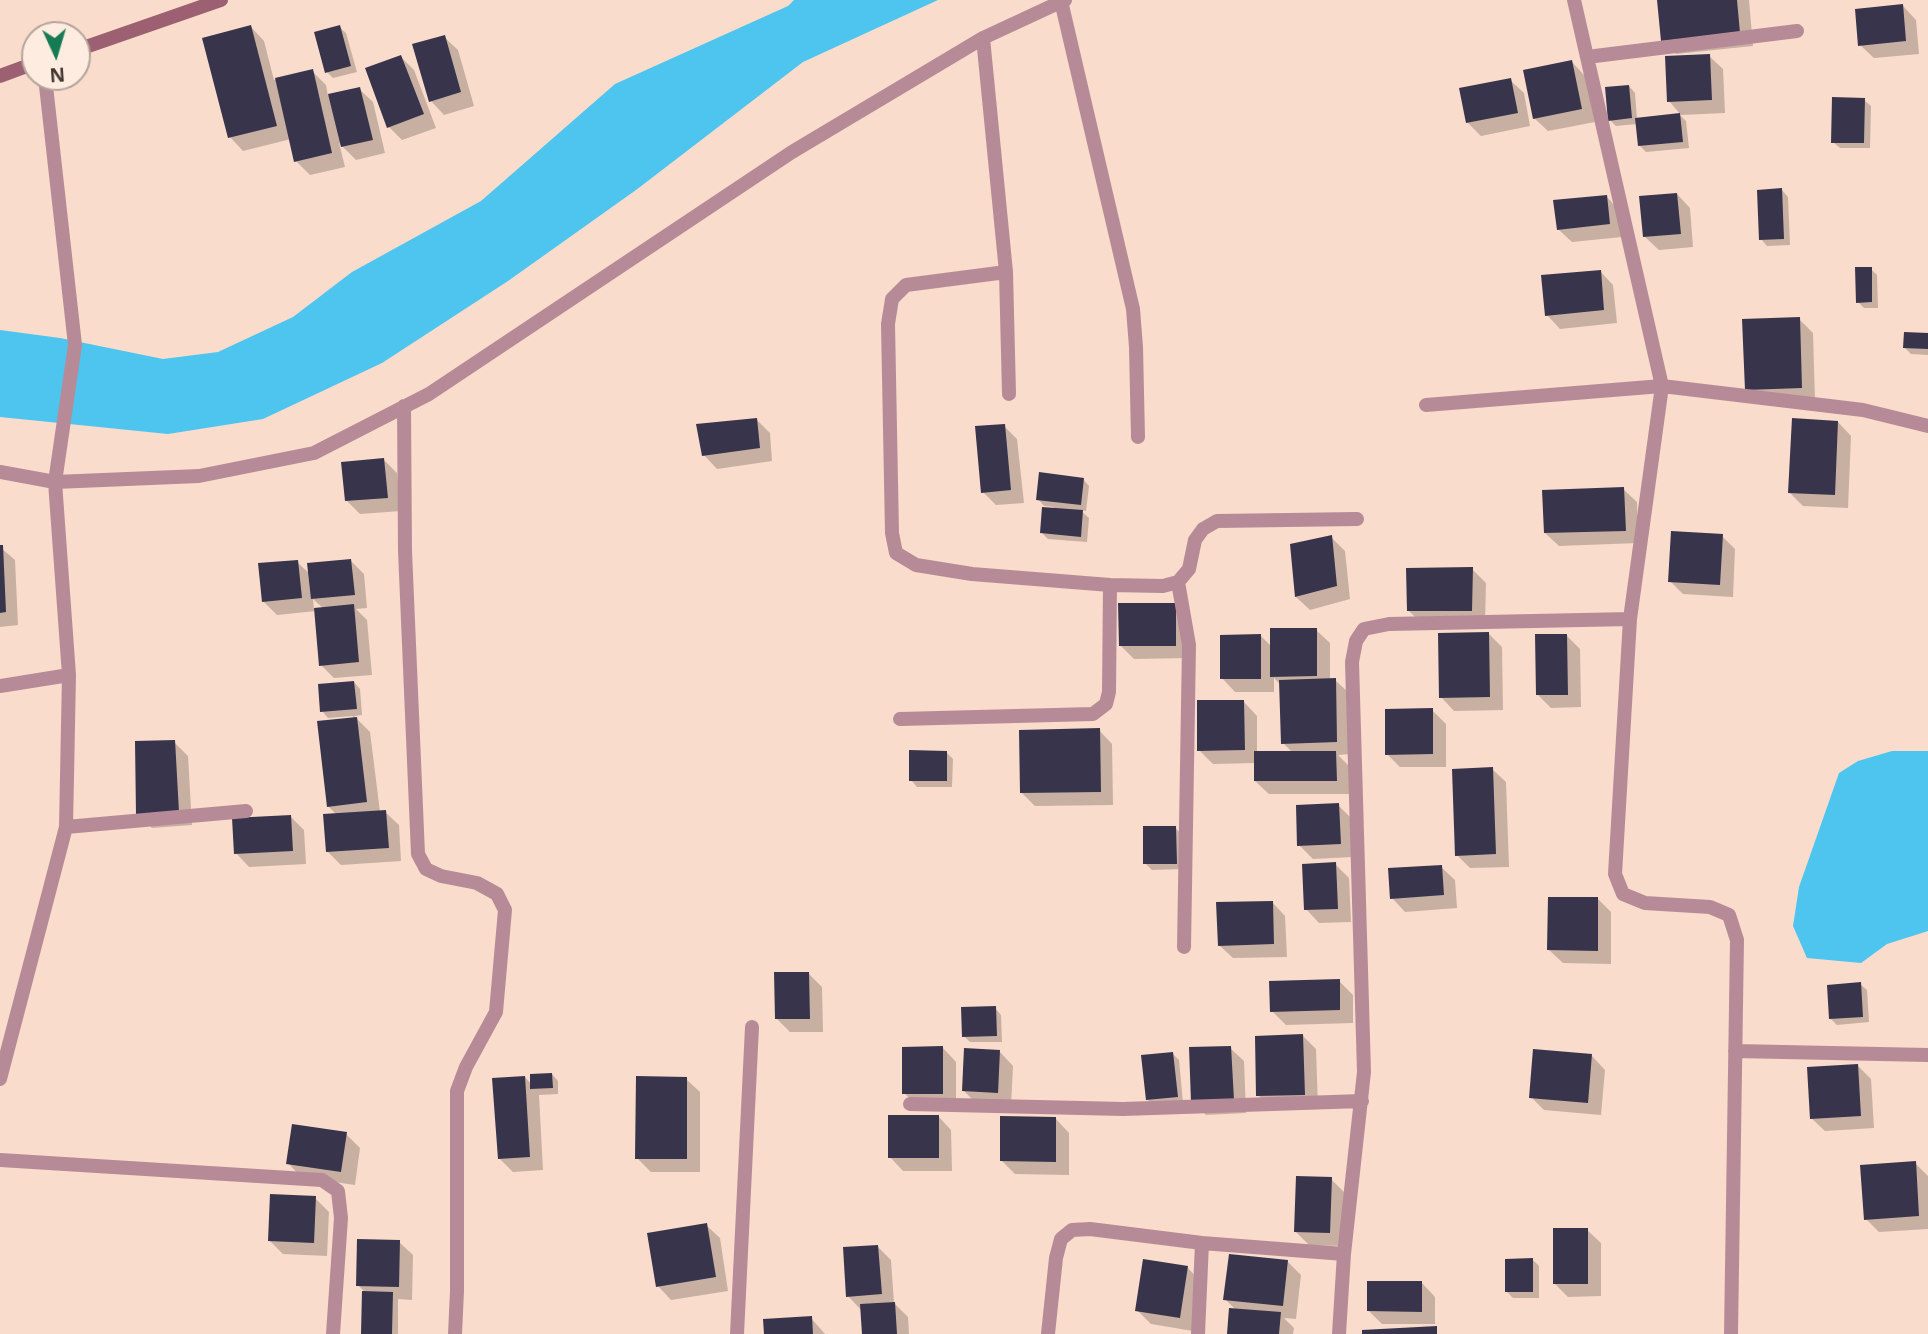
<!DOCTYPE html>
<html>
<head>
<meta charset="utf-8">
<style>
	body { margin:0 }
	#map { position:relative; width:1928px; height:1334px; overflow:hidden; background:#f9dccb; font-family:"Open Sans",sans-serif }
	canvas { display:block }
	.north { position:absolute; left:21px; top:21px; width:70px; height:70px; box-sizing:border-box; background:#feece1; border:2px solid #b4a49b; border-radius:50%; rotate:176deg; font-size:19px; font-weight:700; line-height:28px; text-align:center; color:#443932 }
	.north::after { content:''; display:block; margin:auto; width:24px; height:32px; background:#167b53; clip-path:polygon(50% 0,100% 100%,50% 72%,0 100%) }
</style>
</head>
<body>
<div id="map">
<canvas width="1928" height="1334"></canvas>
<div class="north">N</div>
</div>
<script>
const ctx = document.querySelector('canvas').getContext('2d');
ctx.lineJoin = 'round';
function paint(path, color) { ctx.fillStyle = color; ctx.fill(path, 'evenodd'); }
const poly = rows => new Path2D(rows.map(r => 'M' + r).join(''));
function stroke(path, color, width, dash) { ctx.strokeStyle = color; ctx.lineWidth = width; ctx.lineCap = dash ? 'butt' : 'round'; ctx.setLineDash(dash || []); ctx.stroke(path); }
const water = poly([
	[794,0,938,0,803,62,636,190,508,281,382,363,263,419,168,434,0,417,0,330,60,338,163,359,218,352,293,317,352,272,481,201,615,84,788,6],
	[1892,751,1928,751,1928,931,1887,944,1861,963,1807,958,1793,926,1799,887,1839,773,1858,761]
]);
const shadow = poly([
	[1659,0,1749,0,1753,46,1676,54,1663,40],
	[1903,6,1916,20,1919,54,1874,58,1860,45],
	[251,27,264,41,274,80,312,71,326,85,328,96,359,89,373,102,385,153,356,160,339,143,345,167,310,175,296,161,291,139,243,151,230,137],
	[339,27,346,33,357,72,333,78,327,72],
	[444,37,458,50,474,106,444,115,431,101],
	[1709,56,1723,69,1725,113,1681,115,1669,101],
	[401,57,414,70,436,128,402,140,389,127],
	[1572,62,1585,76,1595,122,1548,131,1534,118],
	[1510,80,1524,93,1530,126,1481,136,1467,122],
	[1629,86,1635,93,1637,119,1680,115,1686,121,1689,148,1646,152,1640,146,1637,124,1616,126,1610,120],
	[1864,100,1871,106,1870,148,1840,148,1833,142],
	[1782,190,1788,197,1790,245,1767,246,1761,239],
	[1677,194,1690,208,1693,247,1659,250,1645,237],
	[1606,196,1619,210,1622,237,1572,242,1558,229],
	[1871,269,1877,275,1878,308,1864,308,1858,302],
	[1600,271,1613,285,1617,323,1560,329,1547,315],
	[1799,319,1813,333,1815,401,1746,389],
	[1928,335,1928,355,1911,354,1905,348],
	[756,419,770,433,772,461,717,469,704,455],
	[1838,422,1851,436,1848,508,1803,506,1790,493],
	[1004,426,1017,439,1024,503,996,505,983,492],
	[384,460,397,473,401,511,360,514,347,501],
	[1083,479,1089,486,1086,511,1080,510,1089,518,1087,542,1048,539,1042,533,1054,507,1044,506,1038,499],
	[1623,489,1637,502,1638,543,1559,546,1545,533],
	[1722,536,1735,549,1733,597,1683,594,1670,581],
	[1331,537,1345,551,1350,599,1310,610,1296,597],
	[0,547,15,560,18,625,0,627],
	[350,560,364,574,367,608,356,609,367,620,372,675,334,678,321,665,316,611,277,615,263,601,297,562,310,574],
	[313,599,324,609,314,610],
	[1472,569,1486,583,1485,624,1422,624,1408,610],
	[1175,604,1189,658,1134,659,1120,645],
	[1316,630,1330,643,1330,680,1335,680,1349,693,1350,754,1338,755,1349,766,1350,794,1269,794,1255,781,1255,763,1213,764,1199,750,1244,702,1257,716,1257,753,1293,753,1283,743,1281,685,1274,678,1274,692,1235,692,1222,678,1261,636,1272,647],
	[1488,633,1502,647,1503,710,1454,711,1441,697],
	[1567,636,1580,649,1581,707,1551,708,1537,694],
	[354,682,360,689,362,715,354,716,370,732,380,812,385,812,399,825,401,861,341,865,327,851,337,815,328,806,353,719,353,716,328,718,322,711],
	[1432,710,1446,724,1446,767,1400,767,1387,754],
	[1099,730,1112,744,1113,805,1035,806,1021,792],
	[174,742,188,756,192,825,152,828,138,814],
	[946,752,953,759,952,787,917,787,911,780],
	[1492,769,1506,782,1509,867,1470,868,1457,855],
	[1338,805,1352,819,1353,857,1313,859,1299,845],
	[290,816,304,830,306,864,249,867,236,853],
	[1175,828,1182,834,1182,869,1152,870,1145,863],
	[1335,864,1349,878,1351,922,1319,923,1306,909],
	[1441,867,1455,880,1457,908,1405,912,1392,898],
	[1598,899,1611,912,1611,964,1563,963,1549,950],
	[1272,902,1285,916,1287,957,1233,958,1219,945],
	[808,973,822,987,823,1032,790,1032,777,1019],
	[1339,981,1353,995,1353,1023,1286,1025,1272,1011],
	[1860,984,1867,990,1869,1022,1837,1025,1830,1018],
	[995,1008,1001,1015,1002,1042,970,1042,964,1036],
	[1303,1036,1316,1049,1318,1108,1272,1109,1258,1095],
	[943,1048,956,1062,956,1107,918,1106,904,1093],
	[1230,1048,1244,1061,1246,1113,1206,1115,1193,1101],
	[1000,1052,1013,1066,1011,1106,977,1104,963,1090],
	[1172,1053,1179,1060,1183,1103,1154,1106,1147,1099],
	[1592,1056,1605,1070,1601,1115,1544,1110,1531,1097],
	[1857,1065,1871,1079,1874,1128,1825,1131,1811,1118],
	[552,1074,558,1081,558,1094,539,1095,543,1170,513,1172,499,1158,525,1077,532,1085],
	[686,1079,700,1092,700,1172,651,1172,637,1158],
	[938,1116,951,1130,952,1171,903,1171,890,1157],
	[1056,1119,1069,1133,1069,1175,1015,1174,1002,1161],
	[346,1134,360,1148,355,1185,301,1177,288,1163],
	[1915,1163,1928,1176,1928,1229,1879,1232,1866,1219],
	[1331,1179,1345,1193,1343,1246,1309,1245,1295,1231],
	[315,1198,329,1212,327,1256,283,1254,270,1241],
	[706,1225,720,1238,728,1291,671,1300,658,1286],
	[1587,1230,1601,1243,1601,1296,1568,1297,1554,1283],
	[399,1242,413,1255,412,1300,398,1299,398,1334,363,1334,364,1291,358,1285],
	[878,1247,891,1260,894,1303,908,1317,909,1334,864,1334,862,1311,848,1296],
	[1533,1260,1539,1266,1539,1298,1513,1298,1507,1292],
	[1287,1261,1301,1275,1296,1319,1284,1318,1294,1328,1293,1334,1229,1334,1236,1310,1225,1299],
	[1187,1267,1200,1281,1193,1331,1151,1324,1137,1310],
	[1422,1283,1435,1297,1435,1324,1382,1324,1368,1310],
	[811,1318,825,1334,766,1334]
]);
const building = poly([
	[1657,0,1737,0,1740,33,1661,41],
	[1903,4,1906,41,1858,46,1855,9],
	[251,25,277,126,228,138,202,38],
	[340,25,351,66,325,73,314,32],
	[445,35,461,92,429,102,412,44],
	[1710,54,1712,100,1667,102,1665,56],
	[401,55,424,114,387,128,365,68],
	[1572,60,1582,109,1533,119,1523,70],
	[313,69,332,153,294,162,275,78],
	[1511,78,1518,113,1466,123,1459,88],
	[1629,85,1632,118,1608,121,1605,87],
	[360,87,373,140,341,147,328,94],
	[1832,97,1865,98,1864,143,1831,143],
	[1680,113,1683,142,1638,146,1635,118],
	[1782,188,1784,239,1759,240,1757,190],
	[1677,193,1681,234,1643,237,1639,196],
	[1607,195,1610,224,1557,230,1553,200],
	[1855,267,1872,267,1872,302,1856,303],
	[1601,270,1604,310,1545,316,1541,275],
	[1800,317,1802,388,1745,390,1742,319],
	[1904,332,1928,333,1928,349,1903,348],
	[757,418,760,448,702,456,696,424],
	[1792,418,1838,421,1835,495,1788,493],
	[1005,424,1011,490,981,493,975,426],
	[384,458,388,498,345,501,341,462],
	[1039,472,1084,478,1081,505,1036,500],
	[1624,487,1626,531,1544,533,1542,490],
	[1042,507,1083,510,1081,537,1040,533],
	[1671,531,1723,534,1720,585,1668,582],
	[1332,535,1337,586,1295,597,1290,544],
	[0,545,3,545,6,612,0,613],
	[351,559,355,595,311,599,307,563],
	[298,560,302,598,262,602,258,563],
	[1473,567,1472,611,1407,611,1406,568],
	[1118,603,1176,603,1176,646,1119,646],
	[354,604,359,662,319,666,314,608],
	[1270,628,1317,628,1317,676,1270,677],
	[1489,632,1490,697,1439,698,1438,633],
	[1261,634,1261,679,1220,679,1220,635],
	[1535,634,1567,634,1568,695,1536,695],
	[1336,678,1337,742,1281,744,1279,680],
	[354,681,357,709,320,712,318,684],
	[1197,700,1244,700,1245,750,1197,751],
	[1433,708,1433,754,1385,755,1385,709],
	[357,717,367,802,327,807,317,721],
	[1100,728,1101,792,1020,793,1019,730],
	[175,740,179,812,136,815,135,741],
	[909,750,947,751,947,781,909,781],
	[1254,751,1336,751,1337,781,1254,781],
	[1493,767,1496,854,1455,856,1452,769],
	[1339,803,1341,844,1297,846,1296,805],
	[386,810,389,848,326,852,323,814],
	[291,815,293,851,234,854,232,818],
	[1143,826,1176,826,1177,864,1143,864],
	[1336,862,1338,909,1304,910,1302,864],
	[1442,865,1444,895,1390,899,1388,868],
	[1548,897,1598,897,1598,951,1547,950],
	[1273,901,1274,944,1218,946,1216,902],
	[774,972,809,972,810,1019,775,1019],
	[1340,979,1340,1010,1270,1012,1269,981],
	[1861,982,1863,1017,1829,1019,1827,985],
	[996,1006,997,1036,962,1037,961,1007],
	[1303,1034,1305,1095,1256,1096,1255,1036],
	[943,1046,943,1094,902,1094,902,1047],
	[1231,1046,1234,1100,1191,1102,1189,1047],
	[964,1048,1000,1050,998,1093,962,1091],
	[1533,1049,1592,1054,1588,1103,1529,1098],
	[1173,1052,1178,1097,1146,1100,1141,1055],
	[1858,1064,1861,1116,1810,1119,1807,1067],
	[552,1073,553,1088,530,1089,530,1074],
	[525,1076,530,1157,498,1159,492,1078],
	[636,1076,687,1077,687,1159,635,1159],
	[888,1115,939,1115,939,1158,888,1158],
	[1000,1116,1056,1117,1056,1162,1000,1161],
	[292,1124,347,1132,341,1172,286,1164],
	[1916,1161,1919,1216,1864,1220,1860,1165],
	[1296,1176,1332,1177,1330,1233,1294,1232],
	[270,1194,316,1196,314,1243,268,1241],
	[707,1223,716,1277,656,1287,647,1233],
	[1553,1228,1588,1228,1588,1284,1553,1284],
	[357,1239,400,1240,399,1287,356,1286],
	[878,1245,882,1294,846,1297,843,1247],
	[1229,1254,1288,1260,1283,1306,1223,1300],
	[1533,1258,1533,1292,1505,1292,1505,1259],
	[1143,1259,1188,1266,1180,1318,1135,1311],
	[1367,1281,1422,1281,1422,1312,1367,1311],
	[362,1291,393,1292,392,1334,361,1334],
	[895,1302,897,1334,862,1334,860,1304],
	[1229,1308,1281,1312,1279,1334,1227,1334],
	[812,1316,813,1334,764,1334,763,1319],
	[1437,1326,1437,1334,1362,1334,1362,1330]
]);
const minor = poly([
	[1574,0,1662,386,1630,619,1615,874,1623,894,1645,903,1710,907,1729,915,1737,940,1731,1334],
	[1061,1,1133,309,1136,347,1138,437],
	[983,38,1006,272,1009,394],
	[1587,57,1797,31],
	[45,77,75,345,55,482,199,476,314,453,429,394,792,152,983,38,1065,0],
	[1006,272,906,285,892,299,888,324,892,533,896,553,916,565,972,574,1110,585,1163,586,1178,582,1189,569,1195,540,1203,529,1217,521,1357,519],
	[1426,405,1662,386,1863,410,1928,426],
	[404,406,405,551,418,854,426,869,441,876,477,883,497,894,505,910,496,1012,466,1067,457,1091,457,1291,455,1334],
	[0,472,55,482,69,675,66,827,0,1079],
	[1178,582,1189,645,1184,947],
	[0,686,69,675],
	[900,719,1093,714,1106,704,1109,692,1110,585],
	[66,827,246,811],
	[1735,1051,1928,1055],
	[910,1104,1123,1109,1362,1101],
	[0,1160,322,1180,338,1191,341,1218,333,1334],
	[737,1334,752,1027],
	[1048,1334,1056,1258,1061,1239,1072,1230,1090,1229,1202,1243],
	[1198,1334,1202,1243,1344,1254],
	[1339,1334,1344,1254,1364,1072,1352,662,1356,641,1364,629,1389,624,1630,619]
]);
const secondary = poly([
	[77,50,221,0],
	[0,76,35,63]
]);
paint(water, '#4dc5ef');
paint(shadow, '#0003');
paint(building, '#38344b');
stroke(minor, '#b68b97', 14);
stroke(secondary, '#9d6072', 14);
</script>
</body>
</html>
